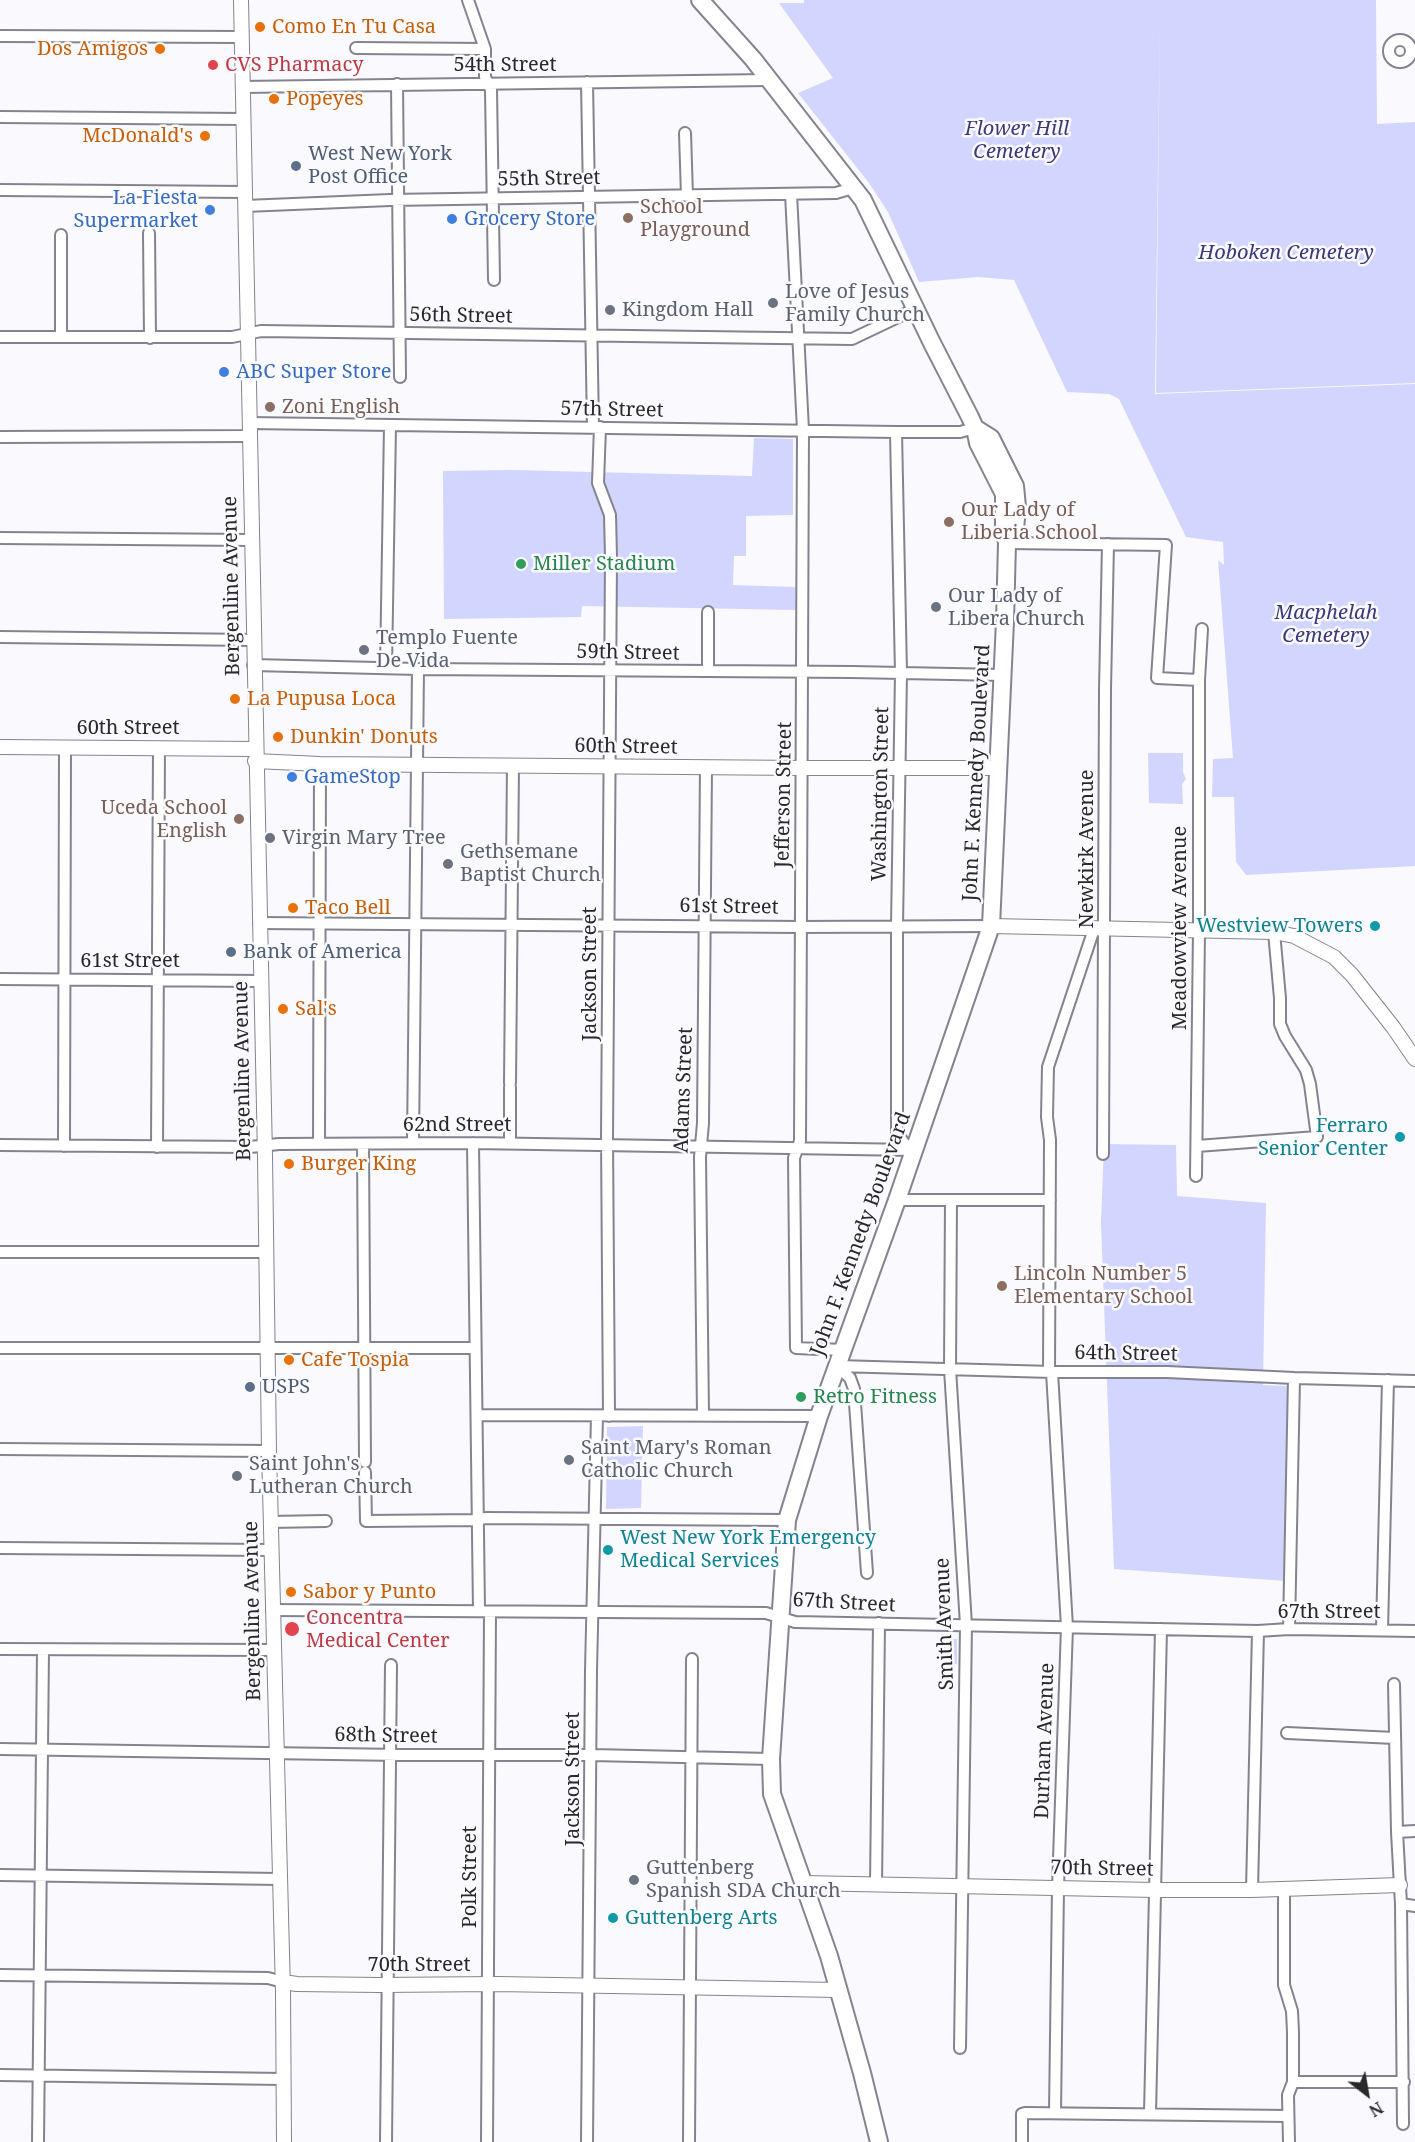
<!DOCTYPE html>
<html>
<head>
<meta charset="utf-8">
<style>
	body { margin:0 }
	#map { position:relative; width:1415px; height:2142px; overflow:hidden; background:#f9f9fe; font-family:"Noto Serif",serif }
	canvas { display:block }
	.north { position:absolute; left:1337px; top:2064px; width:60px; height:60px; -webkit-text-stroke:4px #f9f9fe; paint-order:stroke; rotate:149deg; font-size:16px; font-weight:700; line-height:24px; text-align:center; color:#28282d }
	.north::after { content:''; display:block; margin:auto; width:21px; height:27px; background:#28282d; clip-path:polygon(50% 0,100% 100%,50% 72%,0 100%) }
</style>
</head>
<body>
<div id="map">
<canvas width="1415" height="2142"></canvas>
<div class="north">N</div>
</div>
<script>
const ctx = document.querySelector('canvas').getContext('2d');
ctx.lineJoin = 'round';
function paint(path, color) { ctx.fillStyle = color; ctx.fill(path, 'evenodd'); }
const poly = rows => new Path2D(rows.map(r => 'M' + r).join(''));
function stroke(path, color, width, dash) { ctx.strokeStyle = color; ctx.lineWidth = width; ctx.lineCap = dash ? 'butt' : 'round'; ctx.setLineDash(dash || []); ctx.stroke(path); }
function drawText(font, color, halo, rows, align = 'center') {
  ctx.font = font + ' "Noto Serif",serif'; ctx.lineWidth = 5; ctx.setLineDash([]); ctx.textBaseline = 'middle'; ctx.strokeStyle = halo; ctx.fillStyle = color; for (const [text, x, y, turn = 0] of rows) {
    ctx.save(); ctx.translate(x, y); ctx.rotate((+turn || 0) * Math.PI / 180); ctx.textAlign = isNaN(turn) ? turn : align; if (halo) ctx.strokeText(text, 0, 0); ctx.fillText(text, 0, 0); ctx.restore();
  }
}
const green = poly([
	[804,0,1376,0,1377,124,1415,122,1415,383,1156,393,1160,12,1155,394,1415,384,1415,866,1246,875,1236,862,1234,797,1212,797,1213,759,1233,758,1218,560,1224,565,1223,542,1186,537,1119,399,1109,394,1067,392,1014,280,978,277,919,282,888,212,869,183,798,93,833,78,779,3,804,3],
	[754,438,793,439,793,515,746,516,746,556,734,556,733,585,797,587,796,610,582,606,581,617,444,619,443,471,512,470,752,476],
	[1148,753,1183,753,1183,772,1186,779,1182,784,1183,804,1149,803],
	[1104,1144,1176,1145,1177,1196,1266,1203,1263,1385,1287,1386,1290,1390,1286,1581,1114,1569,1101,1223],
	[643,1426,641,1508,606,1509,607,1427],
	[940,1639,957,1639,957,1664,940,1663]
]);
const street = poly([
	[468,0,485,49,485,77,491,90,494,280],
	[0,36,241,37],
	'1389 51a11 11 0 1 1 22 0a11 11 0 1 1-22 0Z',
	[356,48,485,49],
	[587,82,593,427],
	[397,84,400,377],
	[242,87,768,80],
	[0,117,243,119],
	[685,133,687,196],
	[0,190,245,192],
	[791,194,803,430,800,1141,794,1158,796,1348,843,1350],
	[245,206,390,200,836,193,853,188],
	[149,233,150,338],
	[61,235,61,337],
	[0,337,232,337,261,331,852,339,915,309],
	[249,423,896,432,960,432,975,428],
	[600,427,598,483,610,515,611,557,607,1137,609,1416],
	[896,432,901,673,897,926,897,1133,904,1143,913,1150],
	[0,437,249,436],
	[0,538,251,540],
	[1007,543,1166,545,1157,678,1199,680],
	[708,612,708,671],
	[0,637,253,640],
	[253,665,418,669,852,672,1002,675],
	[386,668,390,426],
	[259,923,801,927,991,926],
	[0,979,260,981],
	[510,1083,513,765],
	[413,1143,418,669],
	[473,1143,479,1611],
	[510,1143,510,1087],
	[319,1144,320,764],
	[363,1144,365,1462],
	[0,1145,250,1147,279,1144,473,1143,914,1150],
	[64,1146,65,748],
	[1197,1146,1317,1137,1310,1084,1306,1070,1285,1036,1280,1024,1280,998,1274,932],
	[157,1147,159,748],
	[1103,1154,1105,689,1108,544],
	[1196,1176,1199,931,1199,680,1202,629],
	[897,1200,1050,1200],
	[951,1200,950,1369,966,1625,960,2048],
	[0,1252,265,1252],
	[0,1348,475,1348],
	[837,1366,1052,1372,1167,1372,1294,1378,1415,1381],
	[837,1366,850,1378,854,1389,867,1573],
	[1049,1372,1050,1140,1047,1117,1048,1067,1094,929],
	[1052,1372,1067,1627,1058,1888,1055,2112],
	[477,1415,819,1416],
	[703,1415,700,1157,703,1123,706,767],
	[0,1449,269,1451],
	[365,1472,366,1521,479,1520,485,1518,787,1520],
	[270,1522,326,1521],
	[0,1548,271,1550],
	[272,1610,766,1613,795,1622,1258,1631,1289,1629,1415,1631],
	[1289,1629,1294,1378],
	[1382,1630,1388,1380],
	[0,1649,273,1650],
	[1394,1684,1397,1832,1401,1904,1403,2124],
	[1287,1733,1395,1738],
	[0,1749,400,1755,592,1755,771,1759],
	[1397,1832,1415,1831],
	[0,1875,280,1879],
	[876,1885,879,1623],
	[1284,1888,1284,1985,1292,2011,1293,2032,1293,2082,1288,2095,1289,2142],
	[1252,1890,1258,1631],
	[1401,1904,1415,1906],
	[0,1975,268,1978,283,1982],
	[0,2075,283,2079],
	[1293,2082,1404,2082],
	[1150,2113,1161,1629],
	[38,2142,43,1650],
	[386,2142,391,1665],
	[487,2142,490,1612],
	[587,2142,591,1670,597,1416],
	[689,2142,692,1659],
	[1022,2142,1022,2114,1025,2113,1288,2116]
]);
const secondary = poly([
	[241,0,265,1156,269,1451,283,1992,284,2142],
	[0,747,255,749],
	[255,761,320,764,803,768,997,768],
	[991,926,1274,932,1294,936,1334,957,1352,975,1393,1027,1415,1059],
	[803,1883,1155,1890,1252,1890,1400,1885],
	[283,1982,297,1984,379,1985,498,1984,838,1990]
]);
const primary = poly([
	[700,0,753,59,863,200,932,343,970,417,975,428,978,443,1004,494,1004,528,1007,543,1005,621,991,926,897,1200,819,1416,787,1520,771,1759,772,1794,829,1956,862,2073,879,2142],
	[975,428,991,438,1015,486,1017,507,1015,529,1007,543]
]);
const markers = [
	[260,27,6,"#e8710a"],
	[160,49,6,"#e8710a"],
	[213,65,6,"#e0444e"],
	[274,99,6,"#e8710a"],
	[205,136,6,"#e8710a"],
	[296,166,6,"#5c6f8a"],
	[210,210,6,"#3f7fe0"],
	[628,218,6,"#8d6e63"],
	[452,219,6,"#3f7fe0"],
	[773,303,6,"#6b7280"],
	[610,310,6,"#6b7280"],
	[224,372,6,"#3f7fe0"],
	[270,407,6,"#8d6e63"],
	[949,522,6,"#8d6e63"],
	[521,564,6,"#2e9e5b"],
	[936,607,6,"#6b7280"],
	[364,650,6,"#6b7280"],
	[235,699,6,"#e8710a"],
	[278,737,6,"#e8710a"],
	[292,777,6,"#3f7fe0"],
	[239,819,6,"#8d6e63"],
	[270,838,6,"#6b7280"],
	[448,864,6,"#6b7280"],
	[293,908,6,"#e8710a"],
	[1375,926,6,"#0f9aa8"],
	[231,952,6,"#5c6f8a"],
	[283,1009,6,"#e8710a"],
	[1400,1137,6,"#0f9aa8"],
	[289,1164,6,"#e8710a"],
	[1002,1286,6,"#8d6e63"],
	[289,1360,6,"#e8710a"],
	[250,1387,6,"#5c6f8a"],
	[801,1397,6,"#2e9e5b"],
	[569,1460,6,"#6b7280"],
	[237,1476,6,"#6b7280"],
	[608,1550,6,"#0f9aa8"],
	[291,1592,6,"#e8710a"],
	[292,1629,8,"#e0444e"],
	[634,1880,6,"#6b7280"],
	[613,1918,6,"#0f9aa8"]
];
const foodNames = [
	["Como En Tu Casa",272,27],
	["Dos Amigos",148,49,"right"],
	["Popeyes",286,99],
	["McDonald's",193,136,"right"],
	["La Pupusa Loca",247,699],
	["Dunkin' Donuts",290,737],
	["Taco Bell",305,908],
	["Sal's",295,1009],
	["Burger King",301,1164],
	["Cafe Tospia",301,1360],
	["Sabor y Punto",303,1592]
];
const healthNames = [
	["CVS Pharmacy",225,65],
	["Concentra",306,1618],
	["Medical Center",306,1641]
];
const streetNames = [
	["54th Street",505,65],
	["55th Street",549,179,-1],
	["56th Street",461,316,1],
	["57th Street",612,410,1],
	["Bergenline Avenue",232,586,-91],
	["59th Street",628,653,1],
	["60th Street",128,728],
	["60th Street",626,747,1],
	["John F. Kennedy Boulevard",977,773,-87],
	["Washington Street",881,794,-89],
	["Jefferson Street",784,795,-89],
	["Newkirk Avenue",1087,849,-90],
	["61st Street",729,907,1],
	["Meadowview Avenue",1180,928,-90],
	["61st Street",130,961],
	["Jackson Street",590,974,-90],
	["Bergenline Avenue",243,1071,-91],
	["Adams Street",684,1090,-88],
	["62nd Street",457,1125],
	["John F. Kennedy Boulevard",861,1234,-70],
	["64th Street",1126,1354,1],
	["67th Street",844,1603,3],
	["Bergenline Avenue",253,1611,-91],
	["67th Street",1329,1612],
	["Smith Avenue",945,1624,-92],
	["68th Street",386,1736,1],
	["Durham Avenue",1045,1741,-88],
	["Jackson Street",573,1779,-90],
	["70th Street",1102,1869,1],
	["Polk Street",470,1877,-90],
	["70th Street",419,1965]
];
const parkNames = [
	["Flower Hill",1017,129],
	["Cemetery",1017,152],
	["Hoboken Cemetery",1286,253],
	["Macphelah",1326,613],
	["Cemetery",1326,636]
];
const serviceNames = [
	["West New York",308,154],
	["Post Office",308,177],
	["Bank of America",243,952],
	["USPS",262,1387]
];
const shopNames = [
	["La Fiesta",198,198,"right"],
	["Supermarket",198,221,"right"],
	["Grocery Store",464,219],
	["ABC Super Store",236,372],
	["GameStop",304,777]
];
const educationNames = [
	["School",640,207],
	["Playground",640,230],
	["Zoni English",282,407],
	["Our Lady of",961,510],
	["Liberia School",961,533],
	["Uceda School",227,808,"right"],
	["English",227,831,"right"],
	["Lincoln Number 5",1014,1274],
	["Elementary School",1014,1297]
];
const worshipNames = [
	["Love of Jesus",785,292],
	["Family Church",785,315],
	["Kingdom Hall",622,310],
	["Our Lady of",948,596],
	["Libera Church",948,619],
	["Templo Fuente",376,638],
	["De Vida",376,661],
	["Virgin Mary Tree",282,838],
	["Gethsemane",460,852],
	["Baptist Church",460,875],
	["Saint Mary's Roman",581,1448],
	["Catholic Church",581,1471],
	["Saint John's",249,1464],
	["Lutheran Church",249,1487],
	["Guttenberg",646,1868],
	["Spanish SDA Church",646,1891]
];
const leisureNames = [
	["Miller Stadium",533,564],
	["Retro Fitness",813,1397]
];
const cultureNames = [
	["Westview Towers",1363,926],
	["Ferraro",1388,1126],
	["Senior Center",1388,1149],
	["West New York Emergency",620,1538,"left"],
	["Medical Services",620,1561,"left"],
	["Guttenberg Arts",625,1918,"left"]
];
paint(green, '#d2d5fd');
stroke(street, '#83848f', 14);
stroke(secondary, '#83848f', 16);
stroke(primary, '#83848f', 20);
stroke(street, '#fff', 10);
stroke(secondary, '#fff', 14);
stroke(primary, '#fff', 16);
for (const [x, y, r, color] of markers) { const dot = new Path2D(); dot.arc(x, y, r, 0, 2 * Math.PI); ctx.fillStyle = color; ctx.fill(dot); stroke(dot, '#f9f9fe', 2); }
drawText('20px', '#c56008', '#f9f9fe', foodNames, 'left');
drawText('20px', '#be3a42', '#f9f9fe', healthNames, 'left');
drawText('20px', '#28282d', '#f9f9fe', streetNames);
drawText('italic 20px', '#3c387a', '#f9f9fe', parkNames);
drawText('20px', '#4e5e75', '#f9f9fe', serviceNames, 'left');
drawText('20px', '#366cbe', '#f9f9fe', shopNames, 'left');
drawText('20px', '#785e54', '#f9f9fe', educationNames, 'left');
drawText('20px', '#5b616d', '#f9f9fe', worshipNames, 'left');
drawText('20px', '#27864d', '#f9f9fe', leisureNames, 'left');
drawText('20px', '#0d838f', '#f9f9fe', cultureNames, 'right');
</script>
</body>
</html>
